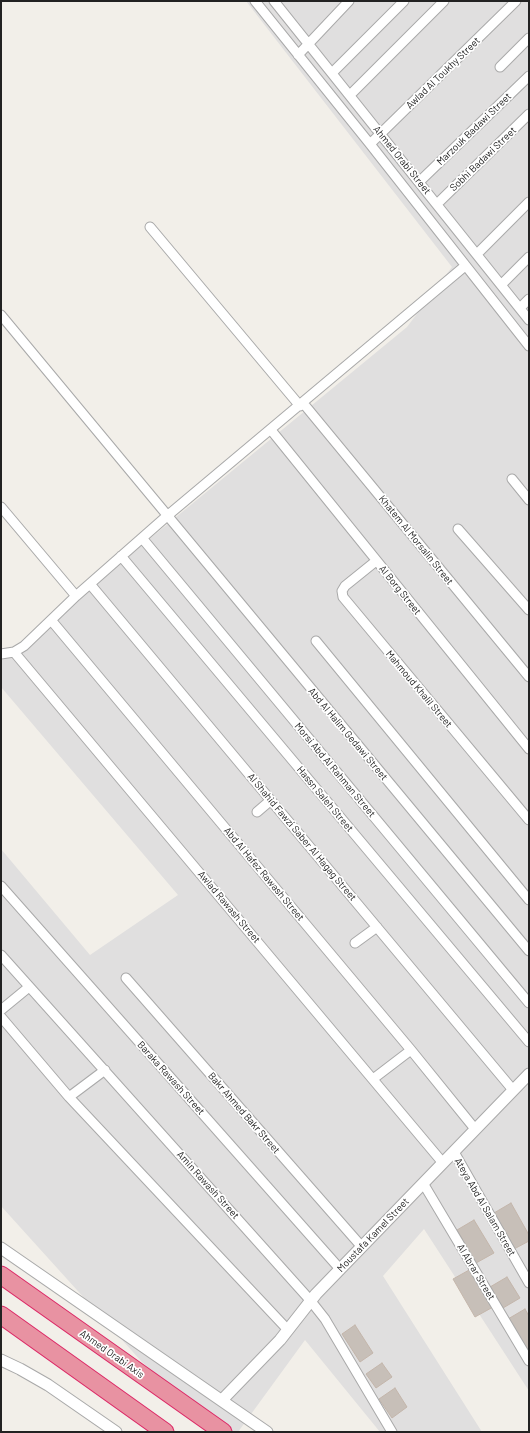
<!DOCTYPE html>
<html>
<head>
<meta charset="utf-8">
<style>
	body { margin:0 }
	#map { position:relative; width:530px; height:1433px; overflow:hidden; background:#f2efe9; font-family:Barlow,sans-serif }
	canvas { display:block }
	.frame { position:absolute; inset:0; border:2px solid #222; pointer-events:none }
</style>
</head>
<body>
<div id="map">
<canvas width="530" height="1433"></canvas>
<div class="frame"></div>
</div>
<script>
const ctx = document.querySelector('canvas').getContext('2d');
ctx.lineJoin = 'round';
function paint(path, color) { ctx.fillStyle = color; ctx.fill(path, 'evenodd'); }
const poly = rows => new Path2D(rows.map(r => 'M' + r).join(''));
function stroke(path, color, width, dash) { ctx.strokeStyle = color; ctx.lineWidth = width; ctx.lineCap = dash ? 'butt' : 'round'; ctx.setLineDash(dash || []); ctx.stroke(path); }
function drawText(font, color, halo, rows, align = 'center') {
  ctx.font = font + ' Barlow,sans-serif'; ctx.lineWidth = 3.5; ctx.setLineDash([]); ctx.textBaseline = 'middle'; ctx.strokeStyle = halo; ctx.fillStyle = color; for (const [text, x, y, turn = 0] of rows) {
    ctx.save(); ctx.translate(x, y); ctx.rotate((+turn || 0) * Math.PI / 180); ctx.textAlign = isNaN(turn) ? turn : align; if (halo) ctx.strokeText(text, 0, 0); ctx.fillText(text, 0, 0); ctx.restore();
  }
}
const residential = poly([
	[246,1,529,1,529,1391,424,1229,383,1276,482,1432,380,1432,305,1340,238,1432,221,1432,142,1362,1,1206,1,849,90,955,178,895,1,687,1,661,407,327,452,267]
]);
const building = poly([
	[511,1203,529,1235,529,1241,514,1249,494,1213,511,1203],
	[474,1220,494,1253,476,1263,457,1230,474,1220],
	[471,1269,493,1307,475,1317,453,1279,471,1269],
	[507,1277,520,1298,503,1308,490,1287,507,1277],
	[525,1309,529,1316,529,1353,508,1319,525,1309],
	[355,1325,373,1353,360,1362,342,1334,355,1325],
	[382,1363,392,1377,376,1388,366,1374,382,1363],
	[395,1388,407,1407,392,1418,379,1399,395,1388]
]);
const minor = poly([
	[255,1,370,144,529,346],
	[274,1,529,320],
	[298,55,349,1],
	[500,67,529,38],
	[332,73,404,1],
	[350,95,444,1],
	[370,144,516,1],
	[419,182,529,76],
	[437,204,529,114],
	[150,227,300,406],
	[477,254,529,202],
	[501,285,529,257],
	[520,308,529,299],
	[1,315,529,951],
	[303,403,529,677],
	[271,430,529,749],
	[512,479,529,500],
	[1,507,76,596],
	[458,529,529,610],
	[142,538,529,1003],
	[121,556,529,1042],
	[376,561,345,586,342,591,343,597,529,820],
	[90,584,513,1090],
	[51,620,411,1050,475,1129],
	[316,641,529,900],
	[14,652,443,1163],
	[1,654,14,652,24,646,76,596,167,516,465,266],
	[257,812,271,800],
	[1,886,340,1269],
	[355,943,377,927],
	[1,955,310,1300,325,1319,392,1432],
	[126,978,362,1247],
	[1,1010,29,987],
	[1,1017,69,1097,288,1330],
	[373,1079,411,1050],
	[69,1097,105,1070],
	[454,1152,529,1283],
	[423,1183,529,1361]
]);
const tertiary = poly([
	[1,1248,267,1432],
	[1,1360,20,1369,48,1385,116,1432],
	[222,1400,280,1340,316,1294,529,1074]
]);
const motorway = poly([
	[1,1275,223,1432],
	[1,1315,165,1432]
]);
const streetNames = [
	["Awlad Al Toukhy Street",443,73,-44],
	["Marzouk Badawi Street",474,129,-44],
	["Sobhi Badawi Street",483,159,-44],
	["Ahmed Orabi Street",402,160,51],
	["Khatem Al Morsalin Street",416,540,51],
	["Al Borg Street",400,590,51],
	["Mahmoud Khalil Street",419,689,50],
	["Abd Al Halim Gedawi Street",348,734,50],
	["Morsi Abd Al Rahman Street",335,770,50],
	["Hassn Saleh Street",325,799,50],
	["Al Shahid Fawzi Saber Al Hagag Street",302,837,50],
	["Abd Al Hafez Rawash Street",264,874,50],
	["Awlad Rawash Street",229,907,50],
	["Baraka Rawash Street",171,1078,48],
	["Bakr Ahmed Bakr Street",244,1113,49],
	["Amin Rawash Street",208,1185,48],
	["Ateya Abd Al Salam Street",485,1207,60],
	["Moustafa Kamel Street",373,1235,-46],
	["Al Abrar Street",476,1272,59],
	["Ahmed Orabi Axis",112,1354,35]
];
paint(residential, '#e0dfdf');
paint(building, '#c7bfb8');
stroke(building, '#c4b6ab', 1);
stroke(minor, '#a9a9a9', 11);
stroke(tertiary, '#a9a9a9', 13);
stroke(motorway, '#dc2a67', 19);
stroke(minor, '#fff', 9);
stroke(tertiary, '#fff', 11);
stroke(motorway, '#e892a2', 17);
drawText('10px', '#222', '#fff', streetNames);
</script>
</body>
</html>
